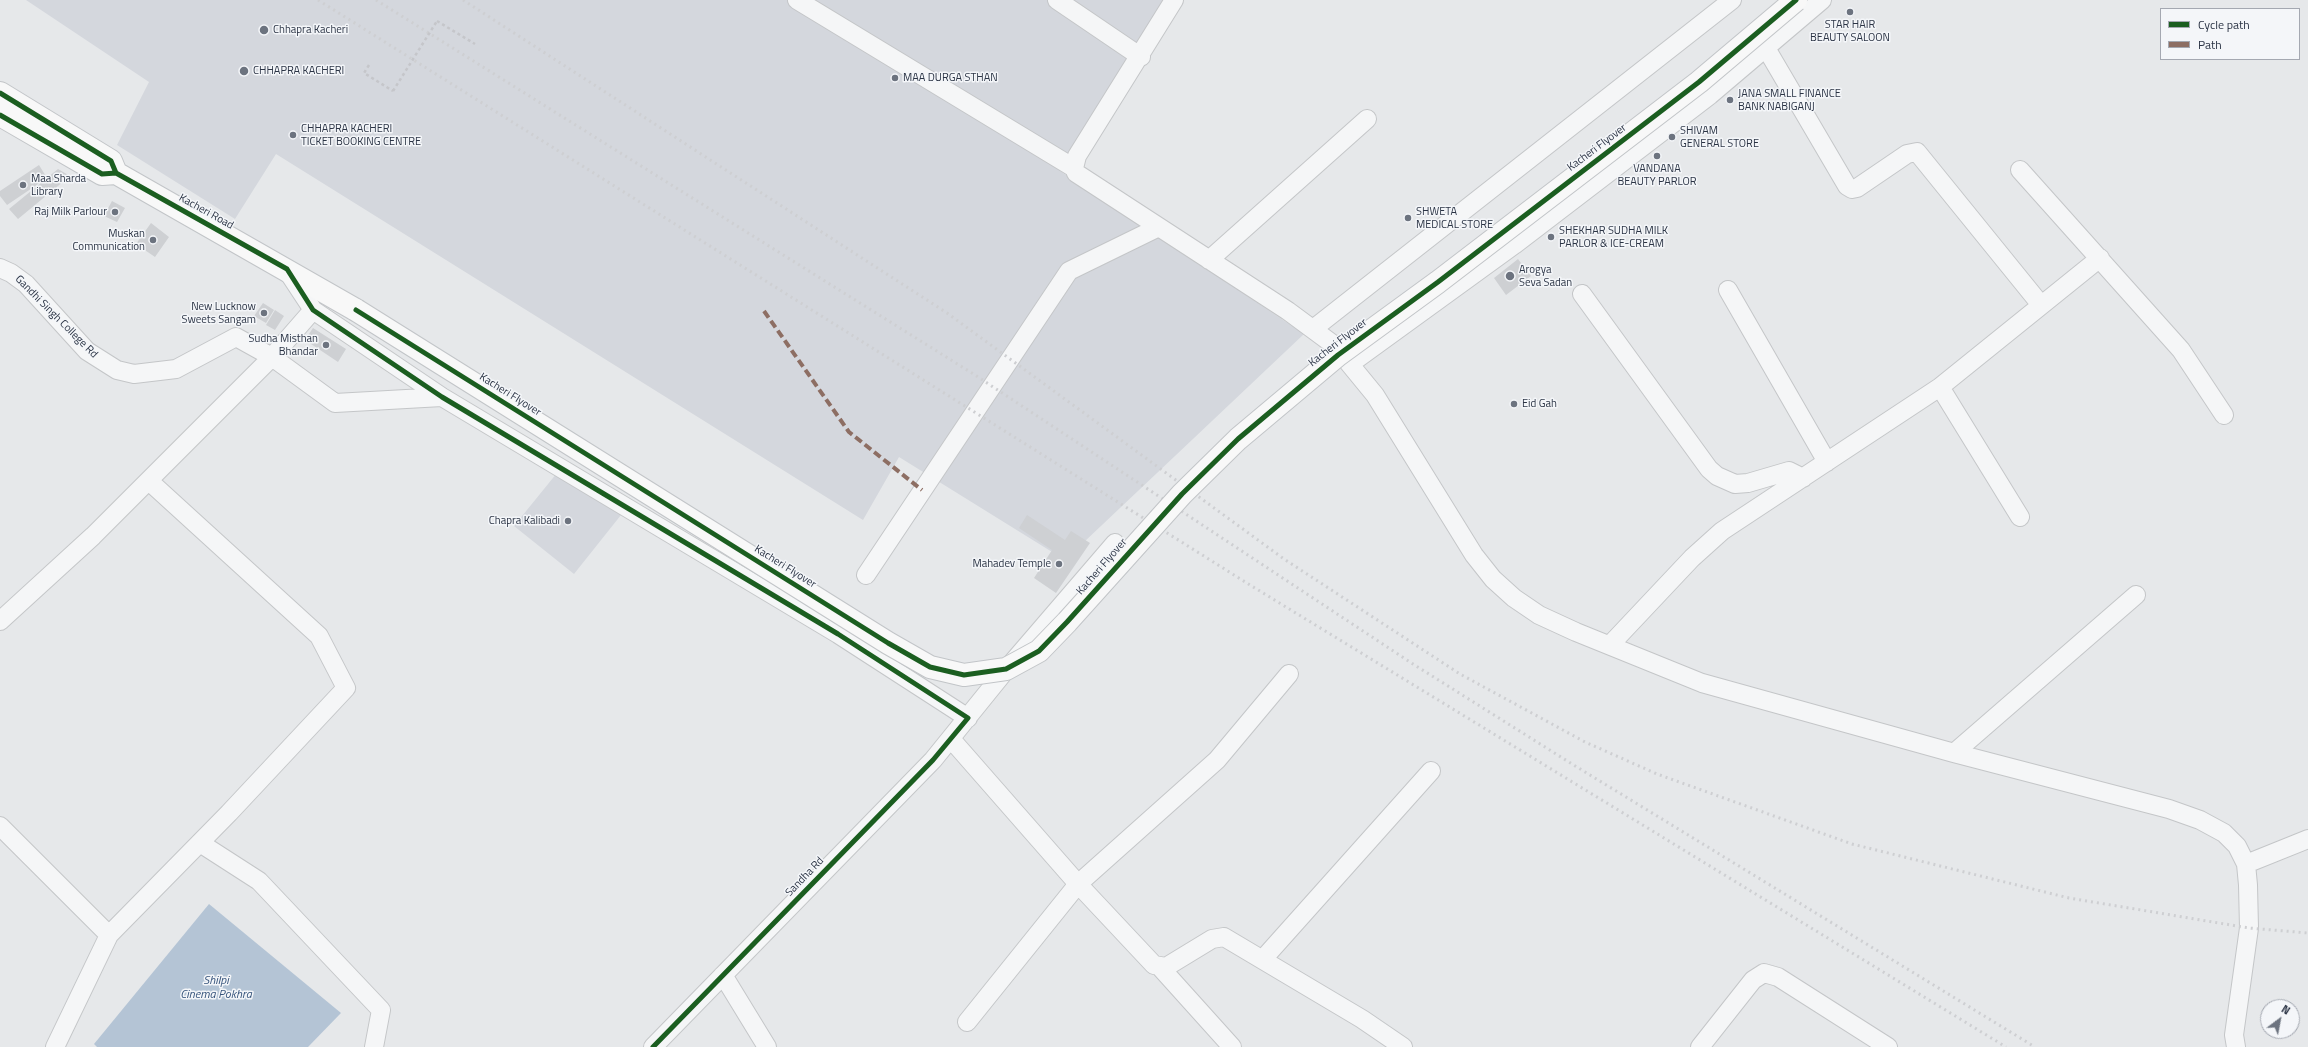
<!DOCTYPE html>
<html>
<head>
<meta charset="utf-8">
<style>
	body { margin:0 }
	#map { position:relative; width:2308px; height:1047px; overflow:hidden; background:#e6e8ea; font-family:"Titillium Web",sans-serif }
	canvas { display:block }
	.legend { position:absolute; left:2160px; top:8px; width:140px; height:52px; box-sizing:border-box; background:#f4f6f9; border:1px solid #a4a8b1; margin:0; padding:5px 7px; list-style:none; font-size:12px; color:#2b3445 }
	.legend li { display:flex; align-items:center; gap:8px; height:20px }
	.legend b { width:20px; border:1px solid #a4a8b1 }
	.north { position:absolute; left:2260px; top:999px; width:40px; height:40px; box-sizing:border-box; background:#f4f6f9; border:1px solid #a4a8b1; border-radius:50%; rotate:32deg; font-size:11px; font-weight:700; line-height:16px; text-align:center; color:#2b3445 }
	.north::after { content:''; display:block; margin:auto; width:14px; height:18px; background:#6c737f; clip-path:polygon(50% 0,100% 100%,50% 72%,0 100%) }
</style>
</head>
<body>
<div id="map">
<canvas width="2308" height="1047"></canvas>
<ul class="legend">
<li><b style="height:5px;background:#1b5e20"></b>Cycle path</li>
<li><b style="height:5px;background:#8d6e63"></b>Path</li>
</ul>
<div class="north">N</div>
</div>
<script>
const ctx = document.querySelector('canvas').getContext('2d');
ctx.lineJoin = 'round';
function paint(path, color) { ctx.fillStyle = color; ctx.fill(path, 'evenodd'); }
const poly = rows => new Path2D(rows.map(r => 'M' + r).join(''));
function stroke(path, color, width, dash) { ctx.strokeStyle = color; ctx.lineWidth = width; ctx.lineCap = dash ? 'butt' : 'round'; ctx.setLineDash(dash || []); ctx.stroke(path); }
function drawText(font, color, halo, rows, align = 'center') {
  ctx.font = font + ' "Titillium Web",sans-serif'; ctx.lineWidth = 3; ctx.setLineDash([]); ctx.textBaseline = 'middle'; ctx.strokeStyle = halo; ctx.fillStyle = color; for (const [text, x, y, turn = 0] of rows) {
    ctx.save(); ctx.translate(x, y); ctx.rotate((+turn || 0) * Math.PI / 180); ctx.textAlign = isNaN(turn) ? turn : align; if (halo) ctx.strokeText(text, 0, 0); ctx.fillText(text, 0, 0); ctx.restore();
  }
}
const built = poly([
	[26,0,1172,0,1060,171,1304,334,1065,560,899,457,863,520,276,154,235,219,117,145,149,82],
	[561,468,621,515,574,574,514,526]
]);
const water = poly([
	[209,904,341,1013,308,1047,97,1047,94,1044]
]);
const building = poly([
	[39,165,47,178,7,205,0,196,0,191],
	[58,169,70,176,18,219,9,209],
	[112,201,125,208,117,222,104,216],
	[151,223,169,237,155,257,136,244],
	[1518,259,1531,276,1506,295,1494,278],
	[263,303,274,310,266,323,254,316],
	[275,310,284,316,275,330,266,325],
	[313,328,346,349,338,362,305,340],
	[1027,515,1065,540,1071,531,1090,543,1056,593,1034,578,1052,550,1019,528]
]);
const path = poly([
	[437,21,475,44],
	[369,65,364,73,393,91]
]);
const minor = poly([
	[797,0,1074,168],
	[1057,0,1141,57],
	[1174,0,1077,156,1074,168,1076,173,1288,311,1334,345,1375,395,1474,555,1493,579,1514,598,1539,615,1576,632,1702,683,1954,753,2169,809,2200,820,2224,833,2237,846,2246,864,2248,885,2249,928,2234,1035,2236,1047],
	[1766,48,1847,186,1852,189,1857,188,1907,154,1917,152,2041,305],
	[2020,170,2181,350,2224,415],
	[1209,260,1367,119],
	[0,268,11,273,26,284,87,351,117,370,134,374,176,369,236,337,272,357,335,403,442,397],
	[288,272,313,310,442,397,838,634,968,718],
	[1728,290,1827,462],
	[1582,294,1709,469,1717,476,1735,484,1748,483,1789,471,1803,478],
	[1313,329,1732,0],
	[1350,364,1514,245,1710,95,1822,0],
	[1940,387,2020,517],
	[866,575,1069,271,1159,227],
	[0,621,93,536,272,357,313,310],
	[1610,645,1692,558,1722,531,1940,387,2100,258],
	[951,739,1078,884,1154,965,1166,967,1212,939,1224,937,1362,1019,1403,1047],
	[1954,753,2136,595],
	[0,826,109,935,229,813,346,688,319,636,149,481],
	[200,843,259,881,381,1010,374,1047],
	[2246,864,2308,839],
	[1263,959,1431,771],
	[1160,967,1232,1047],
	[723,975,767,1047],
	[967,1022,1078,884,1217,760,1289,674],
	[55,1047,109,935],
	[653,1047,933,760,1005,671,1115,543],
	[1700,1047,1753,980,1764,973,1778,977,1888,1047]
]);
const major = poly([
	[0,93,111,161,116,173],
	[0,115,102,174,116,173,356,310]
]);
const rail = poly([
	[318,0,1250,585,2006,1047],
	[376,0,975,375,1413,664,1572,764,2035,1047],
	[463,0,947,313,1284,559,1460,674,1585,742,1657,774,1852,844,2069,898,2249,928,2308,933]
]);
const pathBridge = poly([
	[393,91,437,21]
]);
const majorBridge = poly([
	[356,310,888,643,930,667,964,675,1006,669,1039,651,1067,622,1182,494,1238,439,1338,355,1438,282,1699,82,1796,0]
]);
const quiet = poly([
	[764,311,849,432,922,490]
]);
const cycleway = poly([
	[0,93,111,161,116,173],
	[0,115,102,174,116,173,287,269,313,310,442,397,838,634,968,718,933,760,653,1047],
	[356,310,888,643,930,667,964,675,1006,669,1039,651,1067,622,1182,494,1238,439,1338,355,1438,282,1699,82,1796,0]
]);
const markers = [
	[1850,12,4,"#6c737f"],
	[264,30,5,"#6c737f"],
	[244,71,5,"#6c737f"],
	[895,78,4,"#6c737f"],
	[1730,100,4,"#6c737f"],
	[293,135,4,"#6c737f"],
	[1672,137,4,"#6c737f"],
	[1657,156,4,"#6c737f"],
	[23,185,4,"#6c737f"],
	[115,212,4,"#6c737f"],
	[1408,218,4,"#6c737f"],
	[1551,237,4,"#6c737f"],
	[153,240,4,"#6c737f"],
	[1510,276,5,"#6c737f"],
	[264,313,4,"#6c737f"],
	[326,345,4,"#6c737f"],
	[1514,404,4,"#6c737f"],
	[568,521,4,"#6c737f"],
	[1059,564,4,"#6c737f"]
];
const poiNames = [
	["STAR HAIR",1850,25,"center"],
	["BEAUTY SALOON",1850,38,"center"],
	["Chhapra Kacheri",273,30],
	["CHHAPRA KACHERI",253,71],
	["MAA DURGA STHAN",903,78],
	["JANA SMALL FINANCE",1738,94],
	["BANK NABIGANJ",1738,107],
	["CHHAPRA KACHERI",301,129],
	["TICKET BOOKING CENTRE",301,142],
	["SHIVAM",1680,131],
	["GENERAL STORE",1680,144],
	["VANDANA",1657,169,"center"],
	["BEAUTY PARLOR",1657,182,"center"],
	["Maa Sharda",31,179],
	["Library",31,192],
	["Raj Milk Parlour",107,212,"right"],
	["SHWETA",1416,212],
	["MEDICAL STORE",1416,225],
	["SHEKHAR SUDHA MILK",1559,231],
	["PARLOR & ICE-CREAM",1559,244],
	["Muskan",145,234,"right"],
	["Communication",145,247,"right"],
	["Arogya",1519,270],
	["Seva Sadan",1519,283],
	["New Lucknow",256,307,"right"],
	["Sweets Sangam",256,320,"right"],
	["Sudha Misthan",318,339,"right"],
	["Bhandar",318,352,"right"],
	["Eid Gah",1522,404],
	["Chapra Kalibadi",560,521,"right"],
	["Mahadev Temple",1051,564,"right"]
];
const streetNames = [
	["Kacheri Flyover",1597,148,-37],
	["Kacheri Road",206,212,29],
	["Gandhi Singh College Rd",56,317,45],
	["Kacheri Flyover",1338,343,-38],
	["Kacheri Flyover",510,395,32],
	["Kacheri Flyover",785,567,32],
	["Kacheri Flyover",1102,567,-49],
	["Sandha Rd",805,877,-46]
];
const waterNames = [
	["Shilpi",216,981],
	["Cinema Pokhra",216,995]
];
paint(built, '#d4d7dd');
paint(water, '#b4c4d5');
paint(building, '#ced0d3');
stroke(minor, '#c4c6c8', 20);
stroke(major, '#c2c5c8', 24);
stroke(path, '#c5c6ca', 2.5, [3, 3]);
stroke(minor, '#f5f6f7', 18);
stroke(major, '#f8f8f8', 22);
stroke(rail, '#cecfd2', 3, [2, 4]);
stroke(majorBridge, '#c2c5c8', 24, []);
stroke(pathBridge, '#c5c6ca', 2.5, [3, 3]);
stroke(majorBridge, '#f8f8f8', 22);
stroke(quiet, '#8d6e63', 4, [8, 4]);
stroke(cycleway, '#1b5e20', 5);
for (const [x, y, r, color] of markers) { const dot = new Path2D(); dot.arc(x, y, r, 0, 2 * Math.PI); ctx.fillStyle = color; ctx.fill(dot); stroke(dot, '#f4f6f9', 1.5); }
drawText('11px', '#2b3445', '#f4f6f9', poiNames, 'left');
drawText('11px', '#2b3445', '#f4f6f9', streetNames);
drawText('italic 12px', '#34527a', '#f4f6f9', waterNames);
</script>
</body>
</html>
